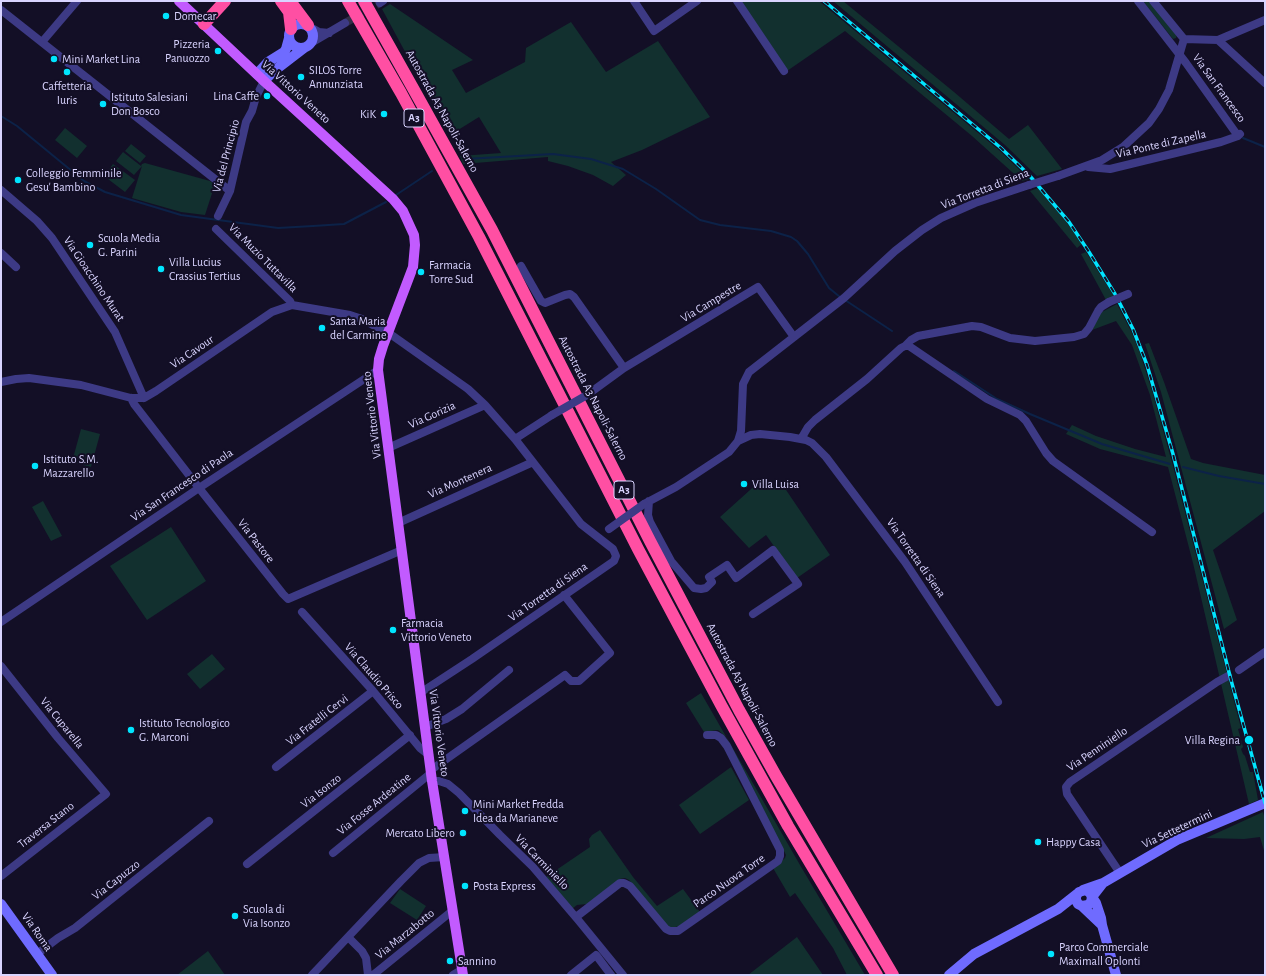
<!DOCTYPE html>
<html>
<head>
<meta charset="utf-8">
<style>
	body { margin:0 }
	#map { position:relative; width:1266px; height:976px; overflow:hidden; background:#130f26; font-family:"Alegreya Sans",sans-serif }
	canvas { display:block }
	.frame { position:absolute; inset:0; border:2px solid #d9d4ff; pointer-events:none }
</style>
</head>
<body>
<div id="map">
<canvas width="1266" height="976"></canvas>
<div class="frame"></div>
</div>
<script>
const ctx = document.querySelector('canvas').getContext('2d');
ctx.lineJoin = 'round';
function paint(path, color) { ctx.fillStyle = color; ctx.fill(path, 'evenodd'); }
const poly = rows => new Path2D(rows.map(r => 'M' + r).join(''));
function stroke(path, color, width, dash) { ctx.strokeStyle = color; ctx.lineWidth = width; ctx.lineCap = dash ? 'butt' : 'round'; ctx.setLineDash(dash || []); ctx.stroke(path); }
function drawText(font, color, halo, rows, align = 'center') {
  ctx.font = font + ' "Alegreya Sans",sans-serif'; ctx.lineWidth = 4; ctx.setLineDash([]); ctx.textBaseline = 'middle'; ctx.strokeStyle = halo; ctx.fillStyle = color; for (const [text, x, y, turn = 0] of rows) {
    ctx.save(); ctx.translate(x, y); ctx.rotate((+turn || 0) * Math.PI / 180); ctx.textAlign = isNaN(turn) ? turn : align; if (halo) ctx.strokeText(text, 0, 0); ctx.fillText(text, 0, 0); ctx.restore();
  }
}
const green = poly([
	[739,1,819,1,1000,151,1029,179,1022,181,972,136,845,31,787,71],
	[833,1,843,1,954,92,1009,139,1028,125,1062,169,1037,176,1005,145],
	[1143,1,1150,1,1177,34,1176,38,1173,39],
	[390,4,473,60,452,70,466,93,525,62,526,48,571,22,606,72,658,41,710,117,642,150,611,162,626,175,613,186,593,175,568,166,548,161,548,157,463,164,460,156,501,153,479,117,450,135,382,9],
	[65,128,87,146,77,158,55,140],
	[131,144,146,156,140,163,125,151],
	[123,152,141,166,142,164,145,163,210,181,215,184,205,215,181,212,132,198,142,166,134,175,116,161],
	[113,164,135,180,125,192,104,176],
	[1038,188,1065,220,1082,244,1077,248,1030,191],
	[1086,252,1114,296,1106,300,1081,254],
	[1117,304,1131,331,1140,353,1153,394,1173,466,1241,728,1238,729,1243,747,1241,749,1243,754,1245,756,1250,772,1253,772,1258,800,1249,804,1193,563,1168,467,1100,449,1066,434,1072,425,1096,436,1135,449,1166,457,1150,395,1132,345,1116,321,1092,330,1100,313],
	[1149,343,1164,382,1191,459,1203,463,1265,475,1265,511,1213,550,1237,620,1224,629,1161,392,1145,344],
	[81,429,100,434,91,467,72,462],
	[760,481,769,490,780,481,830,555,797,578,766,535,749,548,720,517],
	[43,501,62,536,51,541,32,507],
	[171,527,206,581,147,620,110,566],
	[212,654,225,669,200,689,187,674],
	[701,693,800,865,865,975,847,975,833,948,795,893,790,897,773,868,785,858,786,855,726,737,718,730,704,732,686,703],
	[731,767,749,800,700,834,679,805],
	[1263,812,1265,819,1265,854,1260,837,1244,839,1206,838],
	[600,830,633,877,657,906,683,889,700,912,681,926,670,928,666,925,629,880,625,878,620,879,587,904,577,905,572,909,546,877,590,847,589,839,592,835],
	[400,889,426,906,417,920,390,903],
	[797,937,823,975,748,975],
	[208,951,225,975,177,975]
]);
const stream = poly([
	[1,116,17,126,84,181,105,192,181,215,278,228,313,226,344,224,386,202],
	[1243,138,1265,147],
	[465,159,553,154,591,159,623,169,656,189,700,220,720,225,771,231,791,237,797,241,808,254,829,288,840,297],
	[396,195,432,171],
	[845,300,892,331],
	[954,371,997,399,1030,414,1102,444,1170,464],
	[1183,467,1219,476,1265,484]
]);
const streetTunnel = poly([
	[345,23,380,3]
]);
const street = poly([
	[634,1,654,31,697,1],
	[737,1,784,71],
	[1138,1,1186,63,1238,136],
	[1153,1,1184,39,1218,40,1265,83],
	[380,3,383,1],
	[1,10,230,191],
	[310,27,319,32,329,33],
	[1218,40,1265,20],
	[42,42,77,1],
	[311,43,345,23],
	[1088,167,1110,169,1221,142,1238,136,1240,134],
	[1058,176,1102,160,1123,147,1149,123,1159,109,1169,90,1184,39],
	[1,190,37,221,52,238,115,332,144,398],
	[218,216,230,191,246,122,252,111,256,97,264,81],
	[216,229,290,301,292,305],
	[1,253,16,267],
	[521,266,541,301,545,303,565,295,570,294,574,297,624,368],
	[905,346,911,340,918,336,972,326,981,327,1010,338,1035,341,1074,337,1084,334,1089,328,1098,311,1101,307,1109,302],
	[1,382,16,379,29,378,81,385,131,398,144,398,156,391,272,312,292,305,350,315,362,319,393,336,468,389,485,405,515,439,581,524,613,549,616,556,614,561,472,659,420,693],
	[587,395,624,368,758,287,794,337],
	[131,398,134,404,199,488,283,594,288,599,402,550],
	[515,439,552,415],
	[801,439,808,427,815,420,867,379,901,348,905,346,909,346,987,399,1020,415,1026,421,1046,453,1053,461,1152,532],
	[738,441,751,435,760,434,790,437,806,440,812,443,826,457,905,562,998,702],
	[388,448,485,405],
	[649,501,648,515,650,522,671,561,694,588,701,589,706,588,712,582,709,577,727,565,736,578,773,550,798,584,753,614],
	[644,504,676,487,729,452,738,441,741,431,743,384,749,372,844,298,895,251,922,230,941,218,975,203,1029,185],
	[398,523,533,462],
	[302,612,373,691,420,748,429,755],
	[1,622,199,488,378,370],
	[1,666,58,738,106,794,1,876],
	[1239,670,1265,652],
	[425,727,446,719,462,709,509,670],
	[276,767,373,691],
	[431,770,565,675,571,681,579,681,610,653,564,595],
	[432,781,439,781,448,784,459,793,500,835,533,867,579,921,623,975],
	[333,853,431,773],
	[247,864,410,735],
	[1120,873,1067,794,1066,787,1070,782,1217,682,1228,676],
	[576,917,620,883,624,883,630,886,666,929,670,931,678,931,778,861,780,856,780,850,727,746,721,738,716,735,707,735],
	[348,937,362,951,366,958,368,975],
	[37,954,58,938,75,928,209,821],
	[312,975,401,881,419,863,429,858,444,857],
	[373,975,452,911],
	[453,975,463,969],
	[571,975,596,955,611,975]
]);
const secondary = poly([
	'289 36a12 12 0 1 1 24 0a12 12 0 1 1-24 0Z',
	[257,74,268,62,284,52,286,49,289,38],
	[264,81,274,71,304,48],
	[1103,883,1096,892,1092,897,1091,902,1088,905,1082,906,1078,904,1076,900,1076,896,1079,892,1086,890,1090,893,1092,897,1096,903,1101,918,1102,925,1116,975],
	[1083,890,1103,883,1177,840,1265,803],
	[1,904,52,975],
	[1082,906,1102,925],
	[949,975,974,954,1058,909,1077,894]
]);
const primary = poly([
	[179,1,264,81,393,199,403,211,414,235,415,245,413,267,383,346,379,359,378,370,432,781,463,975]
]);
const highway = poly([
	[281,1,289,12,291,29],
	[290,1,308,25],
	[348,1,401,93,479,237,638,549,721,705,788,826,877,975],
	[364,1,414,90,492,230,650,541,739,710,776,776,893,975],
	[204,24,225,1]
]);
const rail = poly([
	[824,1,1001,148,1029,175,1069,222,1089,252,1115,294,1133,329,1147,365,1173,454,1231,680,1265,803]
]);
const streetBridge = poly([
	[1029,185,1058,176],
	[1109,302,1128,294],
	[552,415,587,395],
	[609,529,644,504]
]);
const markers = [
	[166,16,4,"#00e5ff"],
	[218,51,4,"#00e5ff"],
	[54,59,4,"#00e5ff"],
	[67,72,4,"#00e5ff"],
	[301,77,4,"#00e5ff"],
	[267,96,4,"#00e5ff"],
	[103,104,4,"#00e5ff"],
	[384,114,4,"#00e5ff"],
	[18,180,4,"#00e5ff"],
	[90,245,4,"#00e5ff"],
	[161,269,4,"#00e5ff"],
	[421,272,4,"#00e5ff"],
	[322,328,4,"#00e5ff"],
	[35,466,4,"#00e5ff"],
	[744,484,4,"#00e5ff"],
	[393,630,4,"#00e5ff"],
	[131,730,4,"#00e5ff"],
	[1249,740,5,"#00e5ff"],
	[465,811,4,"#00e5ff"],
	[463,833,4,"#00e5ff"],
	[1038,842,4,"#00e5ff"],
	[465,886,4,"#00e5ff"],
	[235,916,4,"#00e5ff"],
	[1051,954,4,"#00e5ff"],
	[450,961,4,"#00e5ff"]
];
const shields = [
	[414,118,20],
	[624,490,20]
];
const shieldNames = [
	["A3",414,118],
	["A3",624,490]
];
const poiNames = [
	["Domecar",174,16],
	["Pizzeria",210,44,"right"],
	["Panuozzo",210,58,"right"],
	["Mini Market Lina",62,59],
	["SILOS Torre",309,70],
	["Annunziata",309,84],
	["Caffetteria",67,86,"center"],
	["Iuris",67,100,"center"],
	["Lina Caffe",259,96,"right"],
	["Istituto Salesiani",111,97],
	["Don Bosco",111,111],
	["KiK",376,114,"right"],
	["Colleggio Femminile",26,173],
	["Gesu' Bambino",26,187],
	["Scuola Media",98,238],
	["G. Parini",98,252],
	["Villa Lucius",169,262],
	["Crassius Tertius",169,276],
	["Farmacia",429,265],
	["Torre Sud",429,279],
	["Santa Maria",330,321],
	["del Carmine",330,335],
	["Istituto S.M.",43,459],
	["Mazzarello",43,473],
	["Villa Luisa",752,484],
	["Farmacia",401,623],
	["Vittorio Veneto",401,637],
	["Istituto Tecnologico",139,723],
	["G. Marconi",139,737],
	["Villa Regina",1240,740,"right"],
	["Mini Market Fredda",473,804],
	["Idea da Marianeve",473,818],
	["Mercato Libero",455,833,"right"],
	["Happy Casa",1046,842],
	["Posta Express",473,886],
	["Scuola di",243,909],
	["Via Isonzo",243,923],
	["Parco Commerciale",1059,947],
	["Maximall Oplonti",1059,961],
	["Sannino",458,961]
];
const streetNames = [
	["Via San Francesco",1219,88,54],
	["Via Vittorio Veneto",296,92,42],
	["Autostrada A3 Napoli-Salerno",442,111,61],
	["Via Ponte di Zapella",1161,144,-13],
	["Via del Principio",226,156,-75],
	["Via Torretta di Siena",985,189,-21],
	["Via Muzio Tuttavilla",263,258,45],
	["Via Gioacchino Murat",94,279,56],
	["Via Campestre",711,302,-31],
	["Via Cavour",192,352,-34],
	["Autostrada A3 Napoli-Salerno",593,398,63],
	["Via Vittorio Veneto",372,415,-97],
	["Via Gorizia",432,415,-24],
	["Via Montenera",460,481,-24],
	["Via San Francesco di Paola",182,485,-34],
	["Via Pastore",256,541,52],
	["Via Torretta di Siena",916,558,55],
	["Via Torretta di Siena",548,592,-35],
	["Via Claudio Prisco",374,676,49],
	["Autostrada A3 Napoli-Salerno",742,685,62],
	["Via Fratelli Cervi",317,720,-38],
	["Via Cuparella",62,723,51],
	["Via Vittorio Veneto",439,733,82],
	["Via Penniniello",1097,749,-34],
	["Via Isonzo",321,791,-38],
	["Via Fosse Ardeatine",374,804,-39],
	["Traversa Stano",46,825,-38],
	["Via Settetermini",1177,829,-25],
	["Via Carminiello",542,862,46],
	["Via Capuzzo",116,880,-38],
	["Parco Nuova Torre",729,881,-35],
	["Via Roma",37,932,55],
	["Via Marzabotto",405,934,-39]
];
paint(green, '#12302f');
stroke(stream, '#0c2248', 2);
stroke(streetTunnel, '#312d47', 8, [8, 4]);
stroke(street, '#3d3a85', 8);
stroke(secondary, '#6f6bff', 10);
stroke(primary, '#c25bff', 10);
stroke(highway, '#ff4fa3', 12);
stroke(rail, '#00e5ff', 3.5);
stroke(rail, '#130f26', 2, [6]);
stroke(streetBridge, '#3d3a85', 8);
for (const [x, y, r, color] of markers) { const dot = new Path2D(); dot.arc(x, y, r, 0, 2 * Math.PI); ctx.fillStyle = color; ctx.fill(dot); stroke(dot, '#130f26', 1.5); }
for (const [x, y, w] of shields) { const box = new Path2D(); box.roundRect(x - w / 2, y - 9, w, 18, 3); ctx.fillStyle = '#130f26'; ctx.fill(box); stroke(box, '#d9d4ff', 1); }
drawText('bold 11px', '#d9d4ff', null, shieldNames);
drawText('12px', '#d9d4ff', '#130f26', poiNames, 'left');
drawText('12px', '#d9d4ff', '#130f26', streetNames);
</script>
</body>
</html>
